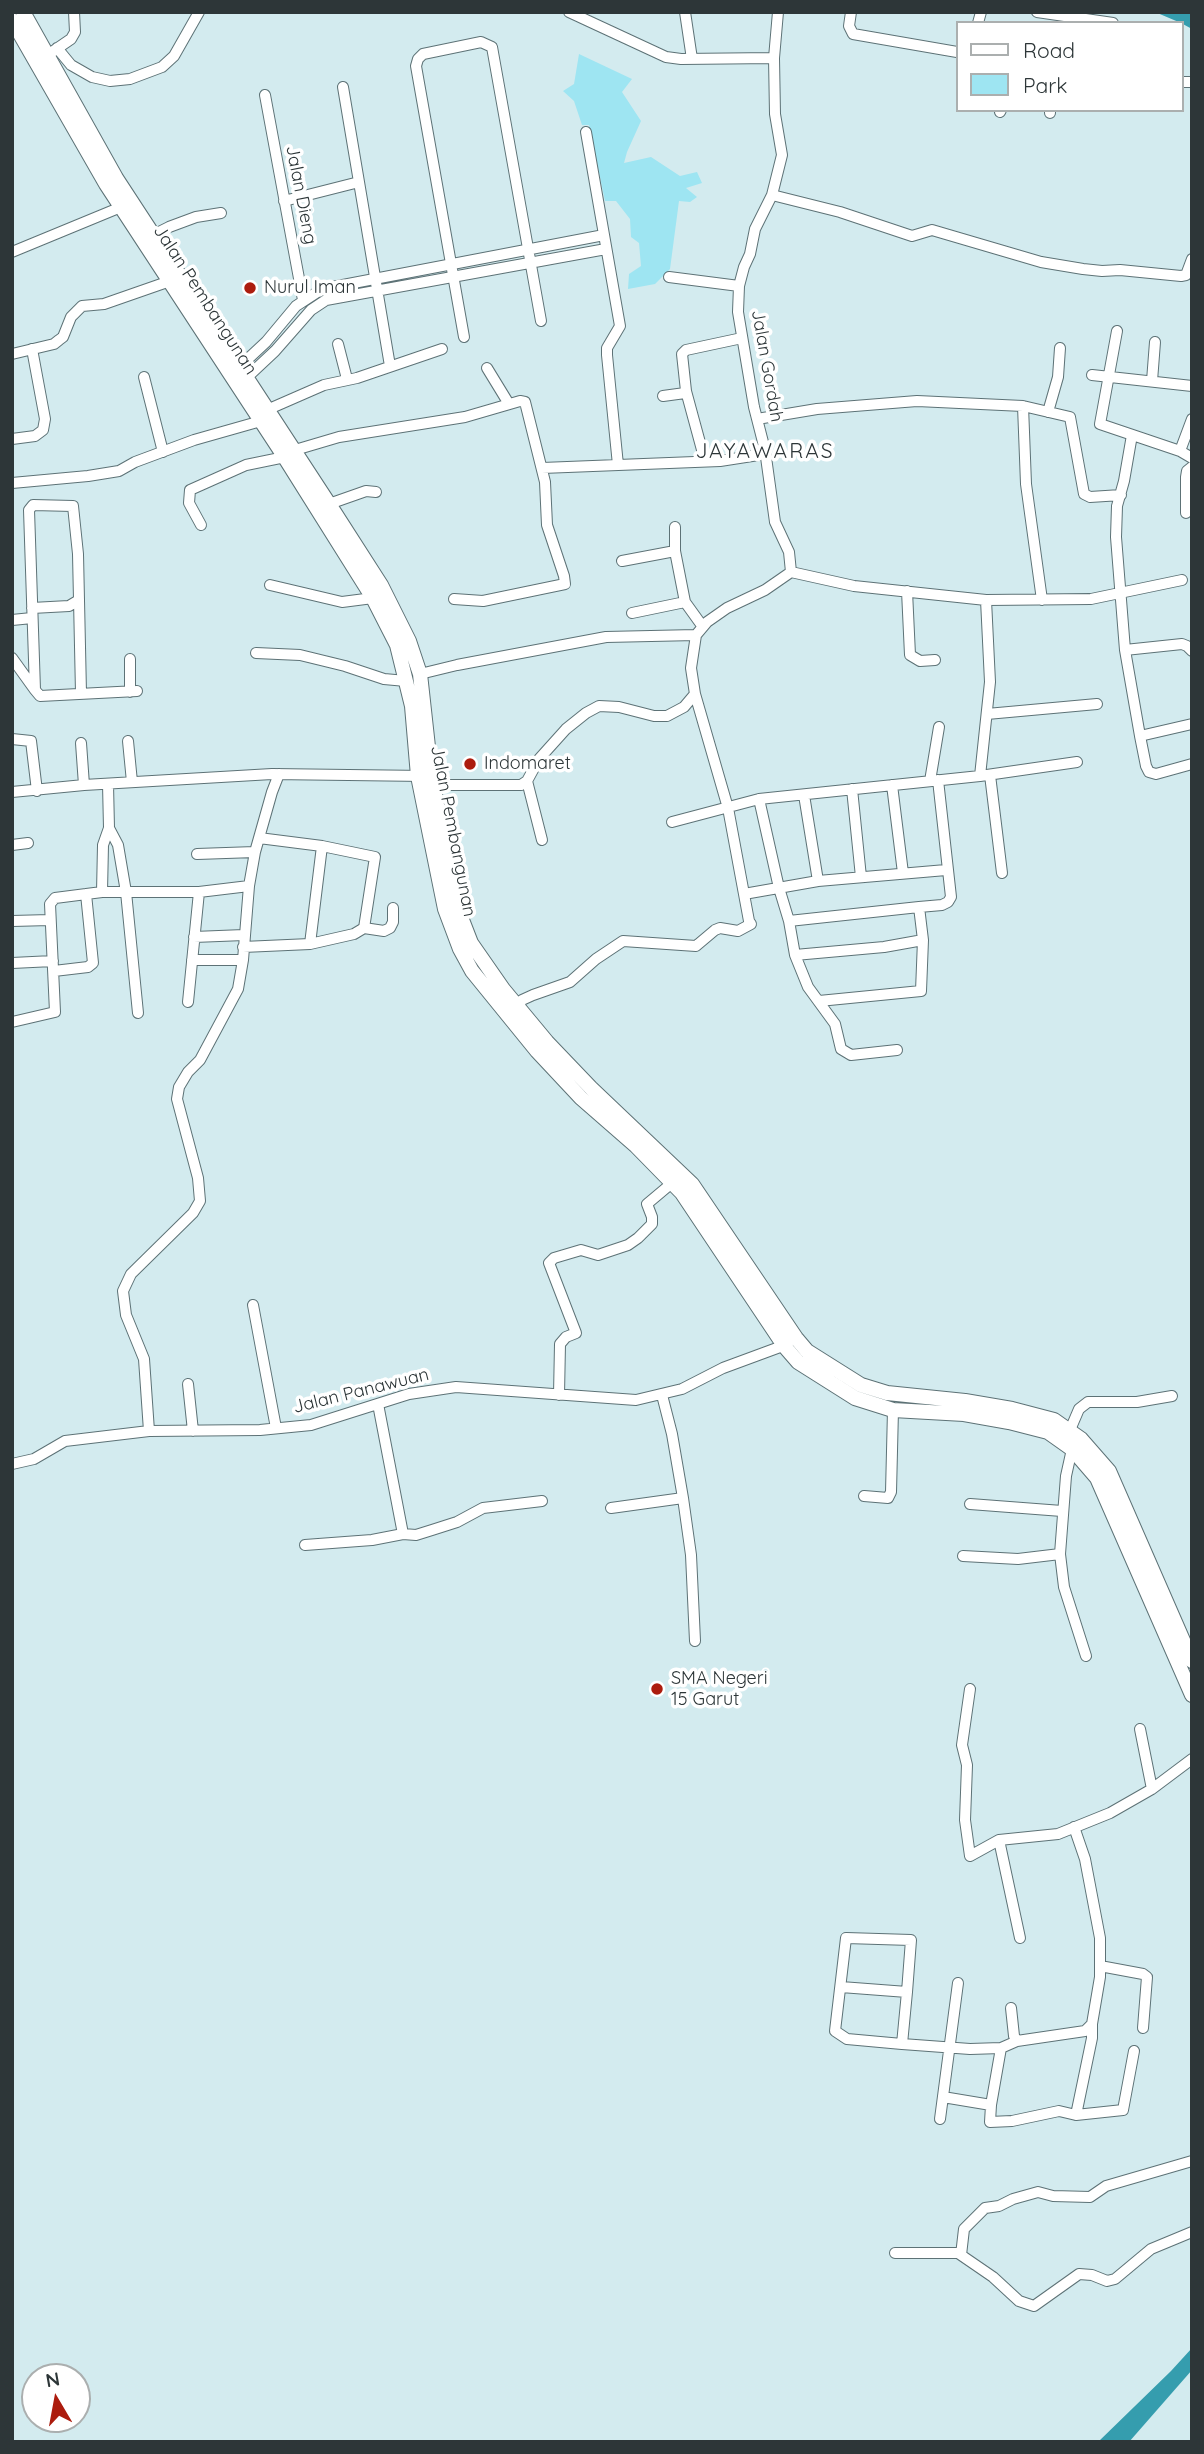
<!DOCTYPE html>
<html>
<head>
<meta charset="utf-8">
<style>
	body { margin:0 }
	#map { position:relative; width:1204px; height:2454px; overflow:hidden; background:#d3ebef; font-family:Quicksand,sans-serif }
	canvas { display:block }
	.frame { position:absolute; inset:0; border:14px solid #2d3638; pointer-events:none }
	.legend { position:absolute; left:956px; top:21px; width:228px; height:91px; box-sizing:border-box; background:#fff; border:2px solid #abafaf; margin:0; padding:9px 12px; list-style:none; font-size:21px; color:#2d3638 }
	.legend li { display:flex; align-items:center; gap:14px; height:35px }
	.legend b { width:35px; border:2px solid #abafaf }
	.north { position:absolute; left:21px; top:2363px; width:70px; height:70px; box-sizing:border-box; background:#fff; border:2px solid #abafaf; border-radius:50%; rotate:350deg; font-size:19px; font-weight:700; line-height:28px; text-align:center; color:#2d3638 }
	.north::after { content:''; display:block; margin:auto; width:24px; height:32px; background:#ac1c0e; clip-path:polygon(50% 0,100% 100%,50% 72%,0 100%) }
</style>
</head>
<body>
<div id="map">
<canvas width="1204" height="2454"></canvas>
<div class="frame"></div>
<ul class="legend">
<li><b style="height:9px;background:#fff"></b>Road</li>
<li><b style="height:19px;background:#9ee5f2"></b>Park</li>
</ul>
<div class="north">N</div>
</div>
<script>
const ctx = document.querySelector('canvas').getContext('2d');
ctx.lineJoin = 'round';
function paint(path, color) { ctx.fillStyle = color; ctx.fill(path, 'evenodd'); }
const poly = rows => new Path2D(rows.map(r => 'M' + r).join(''));
function stroke(path, color, width, dash) { ctx.strokeStyle = color; ctx.lineWidth = width; ctx.lineCap = dash ? 'butt' : 'round'; ctx.setLineDash(dash || []); ctx.stroke(path); }
function drawText(font, color, halo, rows, align = 'center') {
  ctx.font = font + ' Quicksand,sans-serif'; ctx.lineWidth = 7; ctx.setLineDash([]); ctx.textBaseline = 'middle'; ctx.strokeStyle = halo; ctx.fillStyle = color; for (const [text, x, y, turn = 0] of rows) {
    ctx.save(); ctx.translate(x, y); ctx.rotate((+turn || 0) * Math.PI / 180); ctx.textAlign = isNaN(turn) ? turn : align; if (halo) ctx.strokeText(text, 0, 0); ctx.fillText(text, 0, 0); ctx.restore();
  }
}
const green = poly([
	[579,54,632,79,622,92,641,121,627,152,624,163,651,157,680,176,697,172,702,183,686,188,697,197,690,202,679,201,670,269,655,284,628,289,629,274,641,266,639,243,631,237,630,219,616,201,605,201,589,125,582,125,574,101,563,91,574,84]
]);
const water = poly([
	[1155,12,1192,12,1192,29,1181,23],
	[1192,2348,1192,2370,1129,2442,1098,2442,1171,2371]
]);
const street = poly([
	[569,12,666,57,681,59,774,58],
	[685,12,692,59],
	[851,12,849,26,853,34,957,52],
	[1037,12,1113,23],
	[978,23,981,12],
	[57,48,71,65,92,77,110,81,130,79,162,67,174,56,199,12],
	[52,52,71,39,75,32,74,12],
	[1181,82,1192,82],
	[343,87,390,366],
	[265,95,303,300],
	[1000,112,1001,110],
	[1050,113,1050,110],
	[586,132,620,326,607,348,607,355,618,465],
	[772,195,840,212,912,236,932,230,1041,262,1083,269,1102,271,1120,270,1181,276,1186,275,1192,259],
	[284,201,359,182],
	[153,235,169,227,196,217,221,213],
	[12,252,126,205],
	[669,277,739,286],
	[1117,331,1100,424,1180,451,1192,458],
	[464,337,416,66,418,59,423,54,481,42,492,47,541,321],
	[338,344,347,379],
	[12,354,54,344,59,340,63,337,71,317,82,306,104,304,170,281],
	[487,368,509,404],
	[236,370,266,342,296,306,322,289,604,235],
	[1092,375,1192,386],
	[144,377,163,452],
	[243,381,275,351,311,310,326,300,606,249],
	[1152,381,1155,342],
	[686,391,705,461],
	[663,396,685,393,686,391,682,354,686,350,742,338],
	[1023,406,1026,484,1042,600],
	[269,409,324,385,357,378,442,349],
	[1048,412,1058,377,1060,348],
	[757,419,817,409,917,401,1023,406,1070,417,1084,494,1090,497,1121,495],
	[1132,435,1124,481,1117,506,1116,537,1125,650,1140,736,1146,766,1149,772,1156,774,1192,764],
	[12,439,35,436,43,430,45,419,32,349],
	[295,450,339,437,465,417,520,401,525,402,545,482,547,525,564,576,565,584,483,601,454,599],
	[1180,451,1192,419],
	[542,468,720,461,765,454],
	[12,483,88,476,119,471,135,462,194,440,261,421],
	[329,504,366,491,376,492],
	[1186,513,1186,477,1187,471,1192,467],
	[201,525,189,503,190,490,246,465,285,457],
	[675,527,675,551,685,602,703,627],
	[622,561,675,551],
	[791,572,854,586,986,600,1091,599,1182,580],
	[270,585,342,602,373,598],
	[907,591,910,655,920,661,935,660],
	[79,600,81,693],
	[32,608,69,606,79,600,78,554,73,506,33,505,29,510,35,690,40,696,137,691],
	[632,613,685,602],
	[12,620,32,618],
	[1125,650,1182,644,1187,646,1192,651],
	[256,653,300,655,345,666,384,679,406,681],
	[12,658,35,690],
	[420,674,457,665,606,637,696,635],
	[130,692,130,659],
	[987,714,1097,704],
	[1140,736,1192,724],
	[12,739,31,741,37,791],
	[128,741,132,782],
	[81,743,84,785],
	[990,775,1002,873],
	[980,776,1077,762],
	[527,781,542,840],
	[930,781,939,727],
	[428,785,521,785,527,781,539,759,566,729,586,713,599,706,619,707,654,716,667,716,684,707,695,694,691,668,696,635,707,622,727,608,765,590,791,572,789,552,775,522,765,450,754,407,738,312,739,286,744,267,750,254,755,229,772,195,782,155,775,114,774,58,778,12],
	[892,785,903,873],
	[852,789,861,877],
	[12,792,84,785,272,774,425,776],
	[804,795,818,881],
	[759,799,779,888,789,921,795,955,808,987,835,1024,841,1049,851,1055,897,1050],
	[672,822,759,799,980,776,990,682,986,600],
	[109,828,118,845,126,892,138,1013],
	[259,838,322,846,375,857,364,928],
	[12,845,28,843],
	[197,854,255,852],
	[102,892,103,845,109,828,108,784],
	[744,894,818,881,946,870],
	[919,907,942,905,948,902,951,897,938,780],
	[12,921,50,920],
	[789,921,919,907,923,940,921,991,819,1001],
	[194,937,244,935],
	[310,944,354,934,364,928,384,931,390,928,393,922,393,908],
	[243,947,310,944,322,846],
	[795,955,884,947,923,940],
	[192,960,243,960],
	[12,963,53,961],
	[54,971,88,967,93,963,86,894],
	[188,1002,199,892],
	[518,1007,522,1000,533,995,570,982,596,959,623,941,696,946,715,930,720,928,738,931,751,924,749,921,728,808,695,694],
	[12,1022,55,1012,50,904,55,898,102,892,199,892,249,886],
	[253,1305,276,1428],
	[188,1384,193,1431],
	[559,1395,560,1344,566,1337,576,1333,549,1263,554,1258,581,1250,598,1255,628,1245,638,1238,652,1224,652,1217,647,1204,672,1183],
	[378,1404,403,1534,416,1535,432,1530,457,1522,483,1508,542,1501],
	[1070,1430,1079,1409,1088,1402,1137,1402,1172,1396],
	[149,1431,144,1359,126,1315,123,1291,131,1274,193,1213,200,1201,198,1178,177,1099,179,1087,188,1072,200,1060,238,989,243,960,249,886,255,852,272,792,279,774],
	[1072,1449,1066,1476,1060,1554,1064,1587,1086,1656],
	[12,1464,34,1459,65,1441,149,1431,260,1430,311,1425,409,1394,456,1387,636,1400,682,1389,723,1368,788,1344],
	[864,1496,888,1498,891,1492,893,1410],
	[683,1498,691,1555,695,1641],
	[970,1504,1062,1511],
	[611,1508,683,1498,672,1434,662,1395],
	[305,1545,372,1540,403,1534],
	[963,1556,1018,1559,1060,1554],
	[970,1689,962,1745,967,1765,965,1820,970,1856,999,1840,1058,1834,1110,1813,1152,1789,1192,1759],
	[1140,1729,1152,1789],
	[999,1840,1020,1938],
	[1100,1966,1143,1974,1147,1977,1143,2028],
	[841,1987,907,1992,902,2044,970,2049,1001,2048,1017,2041],
	[1011,2008,1014,2036,1017,2041,1085,2031,1092,2024,1100,1977,1100,1938,1085,1859,1074,1827],
	[902,2044,847,2039,835,2031,846,1938,911,1940,907,1992],
	[943,2097,991,2105,1001,2048],
	[991,2105,990,2122,1012,2121,1059,2111,1076,2115,1092,2038,1092,2024],
	[1076,2115,1123,2110,1134,2051],
	[940,2119,958,1983],
	[895,2253,958,2253,993,2277,1019,2301,1034,2306,1079,2274,1092,2275,1107,2281,1115,2279,1151,2249,1192,2232],
	[961,2255,964,2229,985,2208,999,2206,1013,2199,1038,2192,1053,2196,1090,2197,1106,2186,1192,2161]
]);
const secondary = poly([
	[23,12,116,178,329,504,381,585,409,641,420,674,431,774,457,907,471,943,503,989,547,1042,591,1088,692,1184,796,1338,807,1351,861,1385,887,1393,965,1401,1012,1409,1054,1420,1081,1439,1109,1471,1192,1661],
	[12,20,106,184,282,453,373,598,397,645,412,706,418,776,445,909,460,949,472,971,537,1051,581,1098,636,1146,682,1193,785,1347,798,1362,855,1398,893,1410,964,1414,1009,1422,1048,1432,1072,1449,1097,1478,1192,1695]
]);
const markers = [
	[250,288,7,"#ac1c0e"],
	[470,764,7,"#ac1c0e"],
	[657,1689,7,"#ac1c0e"]
];
const streetNames = [
	["Jalan Dieng",301,195,79],
	["Jalan Pembangunan",205,300,57],
	["Jalan Gordah",767,366,80],
	["Jalan Pembangunan",453,831,79],
	["Jalan Panawuan",361,1391,-14]
];
const poiNames = [
	["Nurul Iman",264,288],
	["Indomaret",484,764],
	["SMA Negeri",671,1679],
	["15 Garut",671,1700]
];
const quarterNames = [
	["JAYAWARAS",765,452]
];
paint(green, '#9ee5f2');
paint(water, '#359dae');
stroke(street, '#5d7276', 12);
stroke(secondary, '#5d7276', 16);
stroke(street, '#fff', 10);
stroke(secondary, '#fff', 14);
for (const [x, y, r, color] of markers) { const dot = new Path2D(); dot.arc(x, y, r, 0, 2 * Math.PI); ctx.fillStyle = color; ctx.fill(dot); stroke(dot, '#fff', 2.5); }
drawText('18px', '#2d3638', '#fff', streetNames);
drawText('18px', '#2d3638', '#fff', poiNames, 'left');
ctx.letterSpacing = '2px';
drawText('21px', '#2d3638', '#fff', quarterNames);
ctx.letterSpacing = '0px';
</script>
</body>
</html>
